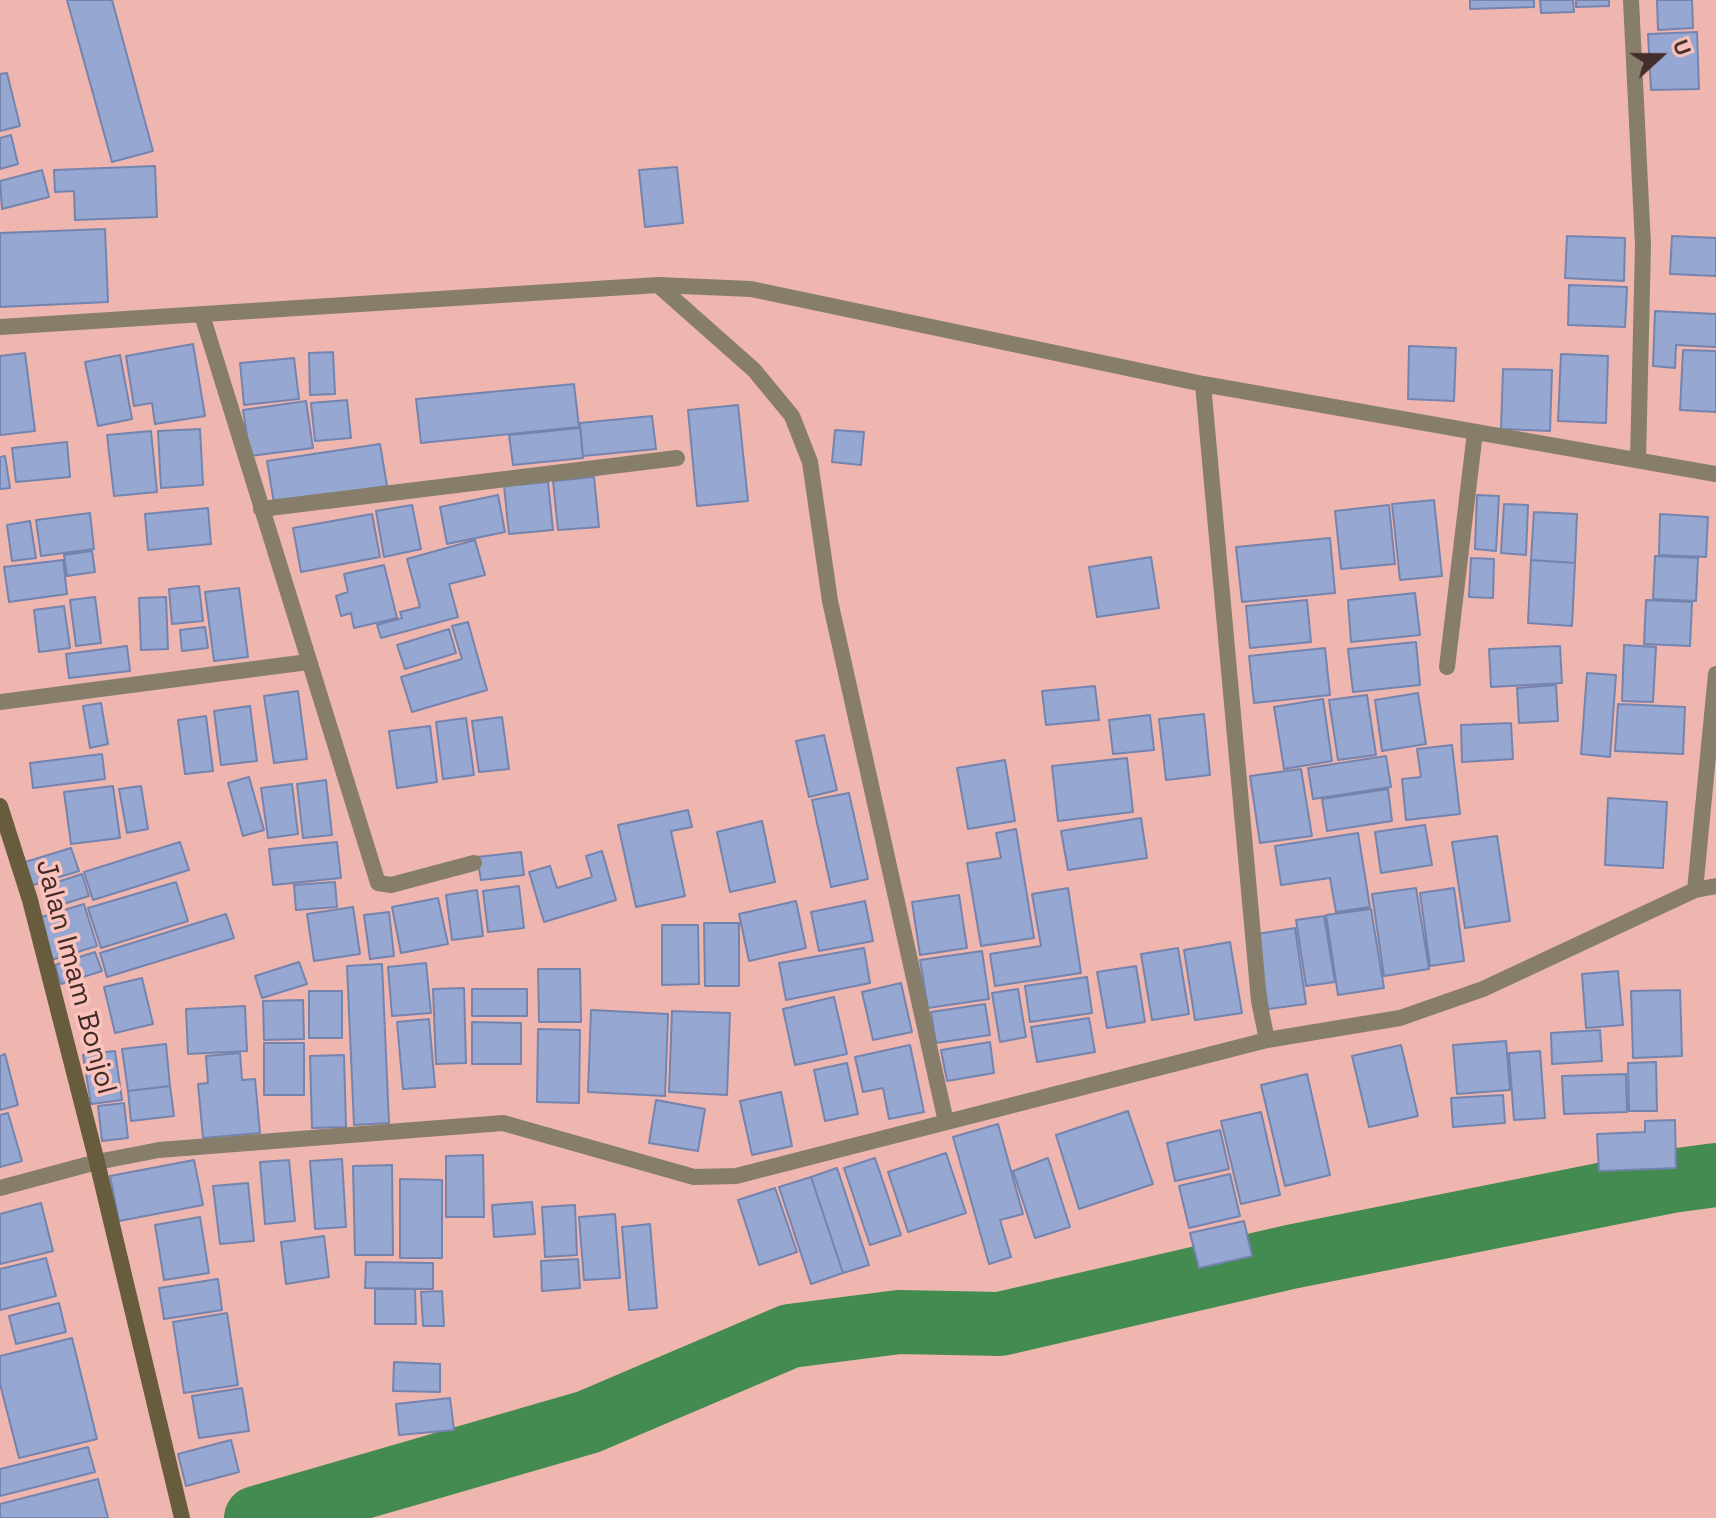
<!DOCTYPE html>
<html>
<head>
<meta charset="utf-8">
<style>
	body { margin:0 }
	#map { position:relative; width:1716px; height:1518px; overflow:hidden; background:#eeb6ae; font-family:"Space Grotesk",sans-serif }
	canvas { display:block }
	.north { position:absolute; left:1620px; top:16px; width:80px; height:80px; -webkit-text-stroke:6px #fbc3bb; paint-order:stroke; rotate:69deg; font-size:22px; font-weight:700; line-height:32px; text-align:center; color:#422d2a }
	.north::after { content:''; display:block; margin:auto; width:28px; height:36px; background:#422d2a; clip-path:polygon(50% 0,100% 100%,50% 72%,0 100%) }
</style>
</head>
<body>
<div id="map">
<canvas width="1716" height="1518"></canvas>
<div class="north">U</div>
</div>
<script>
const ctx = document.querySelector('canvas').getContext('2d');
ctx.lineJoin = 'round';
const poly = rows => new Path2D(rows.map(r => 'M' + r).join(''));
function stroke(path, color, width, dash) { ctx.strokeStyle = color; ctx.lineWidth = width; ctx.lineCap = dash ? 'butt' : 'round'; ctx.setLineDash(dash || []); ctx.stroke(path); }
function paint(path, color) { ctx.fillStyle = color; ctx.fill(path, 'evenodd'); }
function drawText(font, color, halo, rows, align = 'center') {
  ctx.font = font + ' "Space Grotesk",sans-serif'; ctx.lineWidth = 7; ctx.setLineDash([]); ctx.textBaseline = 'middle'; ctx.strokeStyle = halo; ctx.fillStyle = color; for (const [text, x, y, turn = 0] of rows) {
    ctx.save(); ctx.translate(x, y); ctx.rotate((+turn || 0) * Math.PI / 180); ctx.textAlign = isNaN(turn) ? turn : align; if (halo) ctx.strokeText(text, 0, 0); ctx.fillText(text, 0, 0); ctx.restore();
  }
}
const river = poly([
	[256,1518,588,1422,790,1336,899,1322,1000,1324,1290,1257,1671,1181,1716,1175]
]);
const building = poly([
	[67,0,112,0,153,151,112,162,67,0],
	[1470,0,1534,0,1534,7,1470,9,1470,0],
	[1540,0,1573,0,1574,12,1541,13,1540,0],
	[1576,0,1609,0,1609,6,1576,7,1576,0],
	[1657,0,1692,0,1693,28,1658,30,1657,0],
	[1697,32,1699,89,1651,90,1648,34,1697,32],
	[7,73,20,126,0,131,0,74,7,73],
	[11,135,18,164,0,169,0,138,11,135],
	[155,166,157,217,75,220,74,191,55,192,54,170,155,166],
	[677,167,683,223,645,227,639,170,677,167],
	[42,170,49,197,2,209,0,181,42,170],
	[105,229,108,302,0,307,0,233,105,229],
	[1567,236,1625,238,1624,281,1565,278,1567,236],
	[1672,236,1716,238,1716,276,1670,274,1672,236],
	[1569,285,1627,287,1625,327,1568,325,1569,285],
	[1655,311,1716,314,1716,347,1676,345,1675,368,1653,366,1655,311],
	[193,344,205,416,155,424,152,403,134,406,126,356,193,344],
	[1409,346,1456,348,1454,401,1408,399,1409,346],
	[1683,350,1716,351,1716,412,1680,410,1683,350],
	[333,352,335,394,310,395,309,353,333,352],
	[25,353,35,431,0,435,0,356,25,353],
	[1561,354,1608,356,1606,423,1558,421,1561,354],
	[120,355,132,419,98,426,85,362,120,355],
	[294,358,299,399,244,405,240,363,294,358],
	[1503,369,1552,370,1550,431,1501,429,1503,369],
	[574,384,579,427,421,443,416,399,574,384],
	[347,400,351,438,315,441,311,403,347,400],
	[306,401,313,448,250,456,243,410,306,401],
	[738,405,748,501,697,506,688,410,738,405],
	[652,416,656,449,583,456,580,423,652,416],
	[580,428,583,458,513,465,509,435,580,428],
	[200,429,203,485,161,488,158,431,200,429],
	[835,430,864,432,861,465,832,462,835,430],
	[151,431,157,492,114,496,107,435,151,431],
	[67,442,70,477,16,482,12,448,67,442],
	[380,444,387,486,274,503,267,461,380,444],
	[5,456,10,488,0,489,0,457,5,456],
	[594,477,599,527,558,530,553,481,594,477],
	[548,482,553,530,509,534,504,486,548,482],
	[498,495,505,532,447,544,440,507,498,495],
	[1477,495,1499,496,1496,551,1475,549,1477,495],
	[1434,500,1442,576,1400,580,1392,504,1434,500],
	[1504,504,1528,505,1526,555,1501,553,1504,504],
	[412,505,421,549,384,557,376,511,412,505],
	[1389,505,1395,564,1341,569,1335,511,1389,505],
	[208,508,211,544,148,550,145,514,208,508],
	[1534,512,1577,514,1575,563,1531,560,1534,512],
	[90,513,94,549,41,556,36,520,90,513],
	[372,514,380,557,301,572,293,528,372,514],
	[1660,514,1708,517,1706,557,1659,555,1660,514],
	[30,521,36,558,12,561,7,525,30,521],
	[1330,538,1335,593,1242,602,1236,547,1330,538],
	[475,540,485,575,449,584,458,617,381,638,377,625,402,618,400,612,420,607,407,559,475,540],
	[92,551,95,572,67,576,64,555,92,551],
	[1655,556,1698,558,1696,601,1653,599,1655,556],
	[1151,557,1159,608,1097,617,1089,567,1151,557],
	[1471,558,1494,559,1493,598,1469,597,1471,558],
	[63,560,67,594,9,602,4,567,63,560],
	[1531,560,1575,563,1572,626,1528,623,1531,560],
	[384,565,397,618,354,628,351,613,341,616,336,596,348,592,344,574,384,565],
	[199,586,203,621,172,624,169,589,199,586],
	[239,588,248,657,214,661,205,592,239,588],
	[1415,593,1420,635,1351,642,1348,600,1415,593],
	[95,597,101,643,76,646,70,600,95,597],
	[166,597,168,649,141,650,139,598,166,597],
	[1307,600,1311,642,1250,648,1246,606,1307,600],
	[1646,600,1692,602,1690,646,1644,644,1646,600],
	[64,606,70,648,39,652,34,610,64,606],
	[468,622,487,690,412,712,401,677,462,659,452,626,468,622],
	[205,627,208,648,182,651,180,630,205,627],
	[449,629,456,653,405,669,397,645,449,629],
	[1416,642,1420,685,1353,692,1348,649,1416,642],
	[1624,645,1656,647,1653,702,1622,701,1624,645],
	[127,646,130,671,69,678,66,654,127,646],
	[1560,646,1562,683,1491,687,1489,649,1560,646],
	[1325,648,1330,695,1254,703,1249,656,1325,648],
	[1587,673,1616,675,1610,757,1581,754,1587,673],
	[1556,685,1558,721,1519,723,1517,688,1556,685],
	[1095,686,1099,720,1046,725,1042,691,1095,686],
	[298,691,307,759,274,763,264,696,298,691],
	[1418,693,1426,744,1382,751,1375,700,1418,693],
	[1367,695,1376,755,1338,760,1329,700,1367,695],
	[1323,699,1332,761,1284,769,1274,707,1323,699],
	[101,703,108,744,90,748,83,706,101,703],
	[1618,704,1685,707,1683,754,1615,751,1618,704],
	[250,706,257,761,221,765,214,711,250,706],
	[1204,714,1210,775,1166,780,1159,719,1204,714],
	[1150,715,1154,750,1113,754,1109,720,1150,715],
	[206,716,213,771,185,774,178,720,206,716],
	[502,717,509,769,479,772,472,721,502,717],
	[466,718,474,775,443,779,436,722,466,718],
	[1511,723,1513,759,1462,762,1461,725,1511,723],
	[430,726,437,782,397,788,389,731,430,726],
	[824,735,837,790,809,797,796,741,824,735],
	[1452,745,1460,814,1406,820,1402,779,1421,777,1417,749,1452,745],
	[102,754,105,779,33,788,30,763,102,754],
	[1386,756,1391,787,1313,799,1308,768,1386,756],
	[1127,758,1133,812,1058,821,1052,766,1127,758],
	[1005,760,1015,821,968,829,957,768,1005,760],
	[1301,769,1312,836,1260,843,1250,776,1301,769],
	[249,777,264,830,243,836,228,783,249,777],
	[326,780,332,835,303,838,297,784,326,780],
	[292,784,298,834,268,838,261,788,292,784],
	[113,786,120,838,71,844,64,792,113,786],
	[141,786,148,829,127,833,119,789,141,786],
	[1388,789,1392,821,1327,831,1322,799,1388,789],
	[849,793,868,879,831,887,812,800,849,793],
	[1608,798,1667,802,1663,868,1605,865,1608,798],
	[688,810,692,827,671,831,685,896,636,907,618,825,688,810],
	[1141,818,1147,858,1068,870,1061,831,1141,818],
	[762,821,775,882,730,892,717,832,762,821],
	[1425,825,1432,865,1381,873,1375,832,1425,825],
	[1016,829,1034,938,981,946,967,863,1001,858,996,833,1016,829],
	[1358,833,1370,907,1336,912,1330,878,1281,885,1275,846,1358,833],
	[1497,836,1510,921,1465,928,1452,842,1497,836],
	[180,842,189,870,93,900,84,872,180,842],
	[337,842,341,878,273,885,269,849,337,842],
	[71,848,79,871,30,886,22,863,71,848],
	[602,851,616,900,544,922,529,872,550,866,557,888,592,877,586,856,602,851],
	[521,852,524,875,481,880,477,857,521,852],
	[82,874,89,896,51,908,45,886,82,874],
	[176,882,188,921,101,948,88,908,176,882],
	[335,882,337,907,296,910,294,885,335,882],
	[519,886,524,928,488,932,483,891,519,886],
	[1068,888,1081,973,995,986,990,954,1041,946,1032,894,1068,888],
	[1416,888,1429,969,1384,976,1372,894,1416,888],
	[1454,888,1464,961,1430,966,1420,893,1454,888],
	[477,890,483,936,452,940,446,895,477,890],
	[959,895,967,948,920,955,912,902,959,895],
	[438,898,448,944,401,953,392,907,438,898],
	[796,901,806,948,749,961,739,914,796,901],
	[865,901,873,941,819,951,811,912,865,901],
	[84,904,97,946,51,960,38,918,84,904],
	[353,907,360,954,314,961,307,914,353,907],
	[1371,909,1384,988,1338,995,1326,915,1371,909],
	[389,912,394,956,370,959,364,915,389,912],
	[226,914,234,938,107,977,100,953,226,914],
	[1324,916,1335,982,1306,986,1296,920,1324,916],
	[704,923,739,923,739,986,705,986,704,923],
	[662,925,698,925,699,984,662,985,662,925],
	[1295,928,1306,1004,1268,1009,1257,934,1295,928],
	[1230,942,1242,1013,1195,1020,1184,950,1230,942],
	[864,948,870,983,786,1000,779,963,864,948],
	[1178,948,1189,1014,1152,1020,1141,954,1178,948],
	[982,951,989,999,928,1008,920,960,982,951],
	[95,952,102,971,61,984,55,965,95,952],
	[299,962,307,984,262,998,255,976,299,962],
	[426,963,431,1013,392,1016,388,967,426,963],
	[382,964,389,1123,354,1125,347,966,382,964],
	[1136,966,1145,1022,1107,1028,1097,972,1136,966],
	[538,969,580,969,581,1022,539,1022,538,969],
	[1618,971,1623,1025,1586,1028,1582,974,1618,971],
	[1087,977,1092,1013,1030,1022,1025,986,1087,977],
	[142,978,153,1024,115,1033,104,987,142,978],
	[901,983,912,1032,873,1040,862,992,901,983],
	[464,988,466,1063,436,1064,433,989,464,988],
	[472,989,527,989,527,1016,472,1016,472,989],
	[1018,989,1026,1037,1000,1042,992,993,1018,989],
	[1680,990,1682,1056,1633,1058,1631,991,1680,990],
	[309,991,342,991,342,1038,309,1038,309,991],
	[834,997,847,1054,795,1065,783,1009,834,997],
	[303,1000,304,1039,264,1040,263,1001,303,1000],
	[985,1004,990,1035,936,1043,931,1012,985,1004],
	[245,1006,247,1051,188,1054,186,1009,245,1006],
	[591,1010,668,1014,665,1096,588,1092,591,1010],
	[672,1011,730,1013,727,1095,669,1092,672,1011],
	[1089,1018,1095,1052,1037,1062,1031,1027,1089,1018],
	[429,1019,435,1087,403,1089,397,1022,429,1019],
	[472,1022,521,1023,521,1064,472,1064,472,1022],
	[538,1029,580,1030,579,1103,537,1102,538,1029],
	[1600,1030,1602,1061,1552,1064,1551,1033,1600,1030],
	[1506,1041,1510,1090,1457,1094,1453,1045,1506,1041],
	[990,1042,994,1073,947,1081,941,1050,990,1042],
	[264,1043,304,1043,304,1095,264,1095,264,1043],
	[166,1044,170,1086,128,1091,122,1049,166,1044],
	[910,1045,924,1112,889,1119,883,1088,863,1092,855,1057,910,1045],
	[1401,1045,1418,1116,1369,1127,1352,1056,1401,1045],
	[115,1051,122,1100,91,1104,83,1055,115,1051],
	[1540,1051,1545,1118,1514,1120,1509,1053,1540,1051],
	[240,1053,242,1080,255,1079,260,1133,203,1138,198,1084,208,1083,206,1056,240,1053],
	[5,1054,18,1105,0,1110,0,1056,5,1054],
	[344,1055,346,1127,312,1128,310,1056,344,1055],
	[1656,1062,1657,1111,1629,1111,1628,1063,1656,1062],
	[847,1063,858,1114,825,1121,814,1070,847,1063],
	[1307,1074,1330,1175,1285,1186,1261,1085,1307,1074],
	[1626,1074,1627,1112,1564,1114,1562,1076,1626,1074],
	[170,1086,174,1116,131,1121,128,1091,170,1086],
	[781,1092,792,1146,752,1155,740,1101,781,1092],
	[1503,1095,1505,1123,1453,1127,1451,1098,1503,1095],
	[656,1100,705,1109,698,1151,649,1143,656,1100],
	[124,1103,128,1138,102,1141,98,1106,124,1103],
	[1128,1111,1153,1184,1079,1209,1056,1135,1128,1111],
	[1261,1112,1280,1195,1241,1204,1221,1121,1261,1112],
	[8,1113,22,1161,0,1167,0,1115,8,1113],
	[1675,1120,1676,1168,1599,1171,1597,1134,1645,1132,1645,1121,1675,1120],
	[998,1124,1023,1214,1000,1220,1011,1257,989,1264,953,1137,998,1124],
	[1220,1130,1229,1169,1175,1181,1167,1143,1220,1130],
	[946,1153,966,1213,908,1232,888,1172,946,1153],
	[483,1155,484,1217,446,1217,446,1156,483,1155],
	[875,1158,901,1235,870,1245,844,1168,875,1158],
	[1048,1158,1070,1227,1035,1238,1013,1171,1048,1158],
	[342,1159,346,1227,315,1229,310,1161,342,1159],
	[194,1160,203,1205,119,1221,110,1176,194,1160],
	[289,1160,295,1221,265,1224,260,1162,289,1160],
	[392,1165,393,1255,355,1255,353,1166,392,1165],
	[837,1168,869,1265,843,1273,811,1177,837,1168],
	[1230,1174,1240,1216,1189,1228,1179,1186,1230,1174],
	[811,1177,843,1273,811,1284,779,1187,811,1177],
	[400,1179,442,1180,442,1258,400,1258,400,1179],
	[248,1183,254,1241,220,1244,213,1186,248,1183],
	[775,1188,797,1252,759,1265,738,1200,775,1188],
	[532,1202,535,1234,494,1237,492,1205,532,1202],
	[41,1203,53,1251,0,1264,0,1214,41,1203],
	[575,1205,577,1255,545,1257,542,1207,575,1205],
	[615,1214,620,1278,584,1280,579,1217,615,1214],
	[200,1217,209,1273,164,1280,155,1225,200,1217],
	[1244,1221,1252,1256,1199,1268,1190,1233,1244,1221],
	[650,1224,657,1308,629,1310,622,1227,650,1224],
	[324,1236,329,1277,286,1284,281,1242,324,1236],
	[46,1258,56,1296,0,1310,0,1269,46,1258],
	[578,1259,580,1288,542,1291,541,1261,578,1259],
	[366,1262,433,1263,433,1289,365,1288,366,1262],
	[218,1279,222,1310,164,1319,159,1288,218,1279],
	[375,1289,415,1289,416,1324,375,1324,375,1289],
	[442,1291,444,1326,423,1326,421,1292,442,1291],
	[59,1303,66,1332,16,1344,9,1316,59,1303],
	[227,1313,238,1385,184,1393,173,1322,227,1313],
	[72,1338,97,1439,19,1458,0,1384,0,1356,72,1338],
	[394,1362,440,1364,440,1392,393,1391,394,1362],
	[242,1388,249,1431,199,1438,192,1396,242,1388],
	[450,1398,454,1430,399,1435,396,1404,450,1398],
	[231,1440,239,1472,186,1486,178,1454,231,1440],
	[88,1447,95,1472,0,1496,0,1469,88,1447],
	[98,1479,108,1518,0,1518,0,1504,98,1479]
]);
const minor = poly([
	[1631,0,1643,245,1638,460],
	[658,285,754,370,792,416,810,462,830,601,946,1122],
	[202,315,378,883,391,885,474,863],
	[0,327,658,285,751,289,1203,384,1716,474],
	[1203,384,1259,1001,1267,1040],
	[261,509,677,458],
	[1447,667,1475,432],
	[0,702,308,662],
	[1695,890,1716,674],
	[97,1162,159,1150,503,1123,694,1177,736,1176,1267,1040,1400,1018,1483,989,1695,890,1716,886]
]);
const tertiary = poly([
	[0,1188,97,1162]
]);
const secondary = poly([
	[0,806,30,900,97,1162,182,1518]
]);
const streetNames = [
	["Jalan Imam Bonjol",75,977,75]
];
stroke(river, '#438b50', 64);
paint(building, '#96a7d2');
stroke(building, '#7484ae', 2);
stroke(minor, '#867e6b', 16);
stroke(tertiary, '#867e6b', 16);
stroke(secondary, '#685c3f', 16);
drawText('28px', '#422d2a', '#fbc3bb', streetNames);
</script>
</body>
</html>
